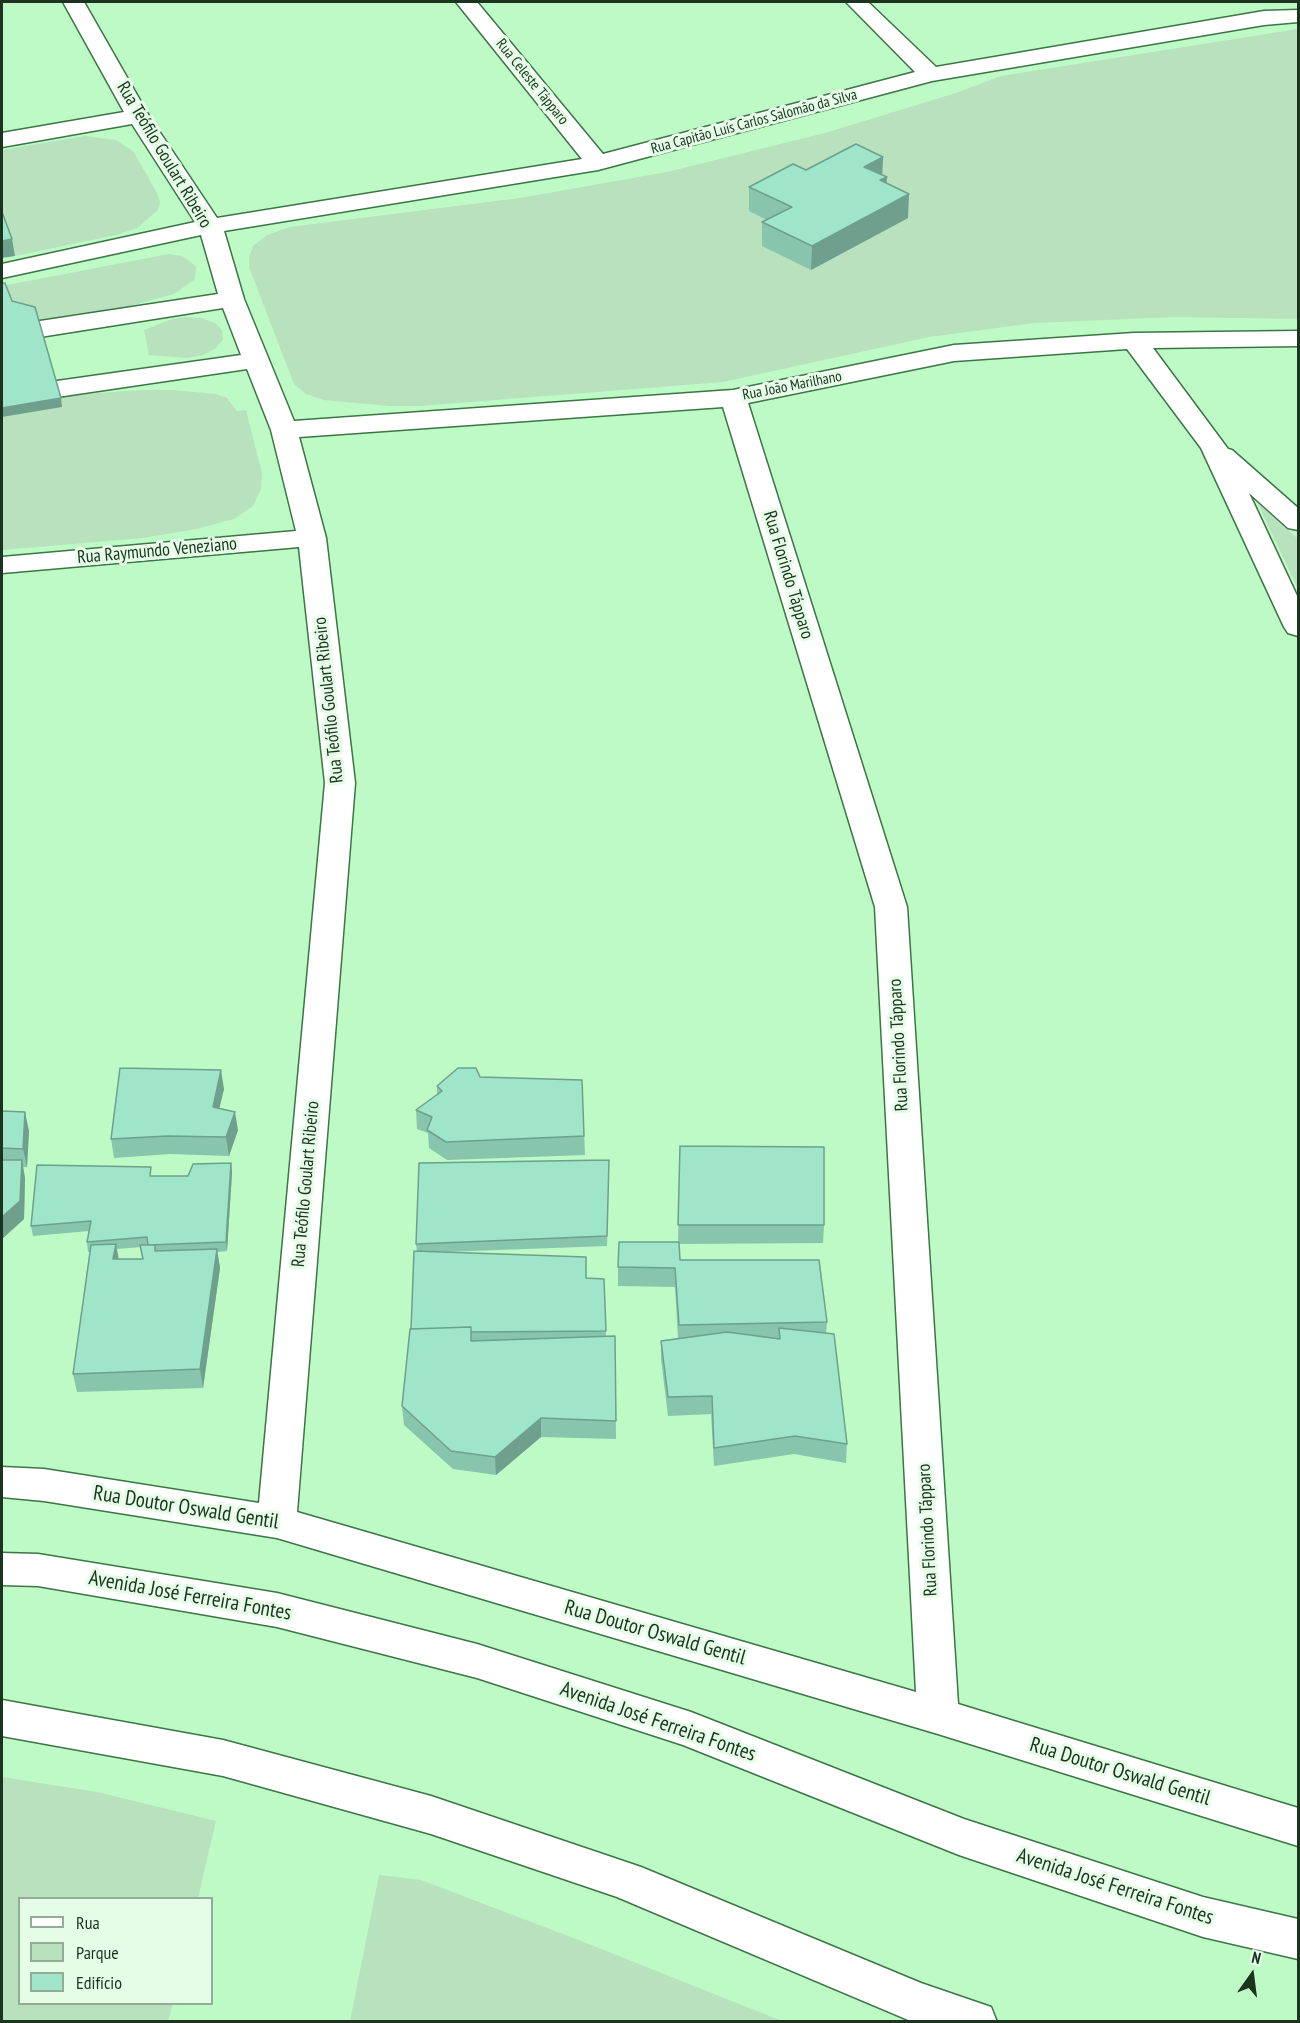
<!DOCTYPE html>
<html>
<head>
<meta charset="utf-8">
<style>
	body { margin:0 }
	#map { position:relative; width:1300px; height:2023px; overflow:hidden; background:#bdfac5; font-family:"PT Sans Narrow",sans-serif }
	canvas { display:block }
	.frame { position:absolute; inset:0; border:3px solid #1b331f; pointer-events:none }
	.legend { position:absolute; left:18px; top:1897px; width:195px; height:108px; box-sizing:border-box; background:#e5fde7; border:2px solid #94ac97; margin:0; padding:8px 10px; list-style:none; font-size:18px; color:#1b331f }
	.legend li { display:flex; align-items:center; gap:12px; height:30px }
	.legend b { width:30px; border:2px solid #94ac97 }
	.north { position:absolute; left:1222px; top:1945px; width:60px; height:60px; -webkit-text-stroke:4px #e5fde7; paint-order:stroke; rotate:14deg; font-size:16px; font-weight:700; line-height:24px; text-align:center; color:#1b331f }
	.north::after { content:''; display:block; margin:auto; width:21px; height:27px; background:#1b331f; clip-path:polygon(50% 0,100% 100%,50% 72%,0 100%) }
</style>
</head>
<body>
<div id="map">
<canvas width="1300" height="2023"></canvas>
<div class="frame"></div>
<ul class="legend">
<li><b style="height:8px;background:#fff"></b>Rua</li>
<li><b style="height:16px;background:#b8e1bd"></b>Parque</li>
<li><b style="height:16px;background:#9ee5c9"></b>Edifício</li>
</ul>
<div class="north">N</div>
</div>
<script>
const ctx = document.querySelector('canvas').getContext('2d');
ctx.lineJoin = 'round';
function paint(path, color) { ctx.fillStyle = color; ctx.fill(path, 'evenodd'); }
const poly = rows => new Path2D(rows.map(r => 'M' + r).join(''));
function stroke(path, color, width, dash) { ctx.strokeStyle = color; ctx.lineWidth = width; ctx.lineCap = dash ? 'butt' : 'round'; ctx.setLineDash(dash || []); ctx.stroke(path); }
function drawText(font, color, halo, rows, align = 'center') {
  ctx.font = font + ' "PT Sans Narrow",sans-serif'; ctx.lineWidth = 6; ctx.setLineDash([]); ctx.textBaseline = 'middle'; ctx.strokeStyle = halo; ctx.fillStyle = color; for (const [text, x, y, turn = 0] of rows) {
    ctx.save(); ctx.translate(x, y); ctx.rotate((+turn || 0) * Math.PI / 180); ctx.textAlign = isNaN(turn) ? turn : align; if (halo) ctx.strokeText(text, 0, 0); ctx.fillText(text, 0, 0); ctx.restore();
  }
}
const green = poly([
	[1298,29,1298,319,1175,317,1034,323,929,337,723,382,419,406,389,406,324,400,306,394,294,384,249,267,249,257,254,245,267,235,290,227,520,198,667,172,825,133,956,93,1001,76],
	[85,136,116,140,133,151,157,193,160,202,158,210,137,228,116,235,15,256,2,222,2,150],
	[169,254,182,256,196,266,195,279,174,294,119,309,39,322,13,310,2,286],
	[185,317,201,318,215,323,222,330,223,339,216,348,204,355,188,358,149,355,144,330,172,319],
	[141,390,173,390,216,394,227,398,237,411,246,410,262,473,261,489,253,506,234,519,196,529,143,538,2,550,2,417,59,396],
	[1257,502,1298,539,1298,589],
	[2,1777,97,1792,216,1821,198,1898,20,1898,20,2004,173,2004,168,2021,2,2021],
	[379,1875,421,1880,589,1944,782,2021,350,2021]
]);
const minor = poly([
	[63,2,84,2,149,116,217,218,582,159,456,2,477,2,603,154,915,72,846,2,868,2,936,67,1264,11,1298,10,1298,22,1264,25,932,81,598,170,224,231,244,299,294,421,733,390,954,345,1134,333,1298,331,1298,346,1153,348,1228,449,1232,450,1298,508,1298,530,1288,528,1249,493,1298,598,1298,636,1288,633,1284,627,1201,448,1127,349,954,361,748,403,907,907,958,1704,1298,1808,1298,1846,938,1734,277,1538,44,1501,2,1497,2,1467,44,1469,259,1503,325,783,299,547,2,573,2,557,296,531,271,430,247,369,57,397,48,394,44,389,48,384,57,381,241,355,223,308,40,337,31,334,27,329,31,324,40,321,218,294,201,235,2,278,2,264,195,222,132,124,2,147,2,133,124,112,63,2],
	[723,407,875,907,916,1692,297,1512,355,783,326,538,299,437,723,407]
]);
const tertiary = poly([
	[2,1553,38,1554,277,1593,477,1644,691,1712,964,1819,1203,1897,1298,1919,1298,1959,1203,1937,959,1855,683,1745,477,1678,277,1627,38,1586,2,1585,2,1553],
	[2,1700,223,1740,431,1796,641,1867,921,1983,991,2007,997,2022,913,2022,617,1897,431,1834,223,1776,2,1736,2,1700]
]);
const wall = poly([
	[883,157,882,175,887,177,886,183,908,218,811,270,762,246,762,222,767,220,749,211,749,187,806,170],
	[480,1077,582,1080,585,1155,447,1160,429,1148,428,1133,417,1129,416,1110,437,1095,437,1086],
	[224,1089,219,1109,238,1130,229,1156,170,1154,114,1158,111,1139],
	[2,1111,29,1131,27,1167,23,1167,25,1178,24,1219,2,1239],
	[680,1146,824,1225,823,1243,679,1244,680,1260,827,1322,826,1333,847,1444,846,1463,794,1454,714,1466,711,1414,668,1416,661,1359,661,1341,678,1338,675,1287,618,1286,618,1267,678,1242],
	[609,1160,607,1246,444,1252,586,1278,604,1279,606,1336,615,1336,616,1439,541,1437,496,1475,453,1469,404,1425,402,1406,411,1329,417,1251,416,1244],
	[231,1163,232,1173,227,1251,217,1252,220,1268,203,1388,77,1392,73,1374,90,1252,88,1252,87,1242,89,1231,33,1236,31,1226,152,1176,188,1176],
	[141,1247,143,1259,119,1259,117,1249]
]);
const shadedWall = poly([
	[883,157,882,179,887,177,885,201,864,167],
	[909,194,908,218,811,270,812,246],
	[12,239,15,256,2,258,2,241],
	[61,398,62,407,2,417,2,408],
	[221,1070,224,1089,215,1126,213,1107],
	[25,1112,29,1131,27,1167,23,1149],
	[235,1112,238,1130,229,1156,226,1137],
	[22,1160,25,1178,24,1219,2,1239,2,1217],
	[231,1163,232,1173,227,1251,226,1242],
	[116,1244,119,1263,113,1259],
	[217,1249,220,1268,203,1388,200,1369],
	[541,1418,541,1437,496,1475,495,1457]
]);
const building = poly([
	[856,144,883,157,864,167,887,177,880,180,909,194,812,246,762,222,792,207,749,187,793,164,806,170,856,144],
	[2,212,12,239,2,241,2,212],
	[2,283,5,283,12,301,35,307,61,398,2,408,2,283],
	[120,1068,221,1070,213,1107,235,1112,226,1137,167,1136,111,1139,120,1068],
	[458,1068,476,1068,480,1077,582,1080,584,1136,446,1142,427,1130,432,1117,416,1110,442,1091,437,1086,458,1068],
	[2,1111,25,1112,23,1149,2,1148,2,1111],
	[680,1146,824,1147,824,1225,678,1225,680,1146],
	[2,1160,22,1160,20,1201,2,1217,2,1160],
	[609,1160,607,1236,416,1244,419,1163,609,1160],
	[231,1163,226,1242,148,1245,147,1237,87,1242,91,1221,31,1226,37,1165,151,1167,150,1176,188,1176,193,1164,231,1163],
	[619,1242,679,1242,680,1260,819,1260,827,1322,679,1325,675,1268,618,1267,619,1242],
	[116,1244,113,1259,143,1259,140,1245,155,1245,155,1251,217,1249,200,1369,73,1374,91,1245,116,1244],
	[414,1251,586,1257,586,1278,604,1279,606,1331,471,1332,471,1327,411,1329,414,1251],
	[471,1327,471,1341,615,1336,616,1421,541,1418,495,1457,451,1451,402,1406,410,1329,471,1327],
	[779,1328,834,1334,847,1444,795,1436,714,1448,712,1396,668,1397,661,1341,727,1332,780,1339,779,1328]
]);
const farStreetnames = [
	["Rua Celeste Tápparo",532,82,51],
	["Rua Capitão Luís Carlos Salomão da Silva",754,122,-15],
	["Rua João Marilhano",792,386,-11]
];
const streetNames = [
	["Rua Teófilo Goulart Ribeiro",164,155,59],
	["Rua Raymundo Veneziano",157,551,-5],
	["Rua Florindo Tápparo",788,575,73],
	["Rua Teófilo Goulart Ribeiro",329,700,-96],
	["Rua Florindo Tápparo",899,1045,-93],
	["Rua Teófilo Goulart Ribeiro",306,1184,-85],
	["Rua Florindo Tápparo",928,1530,-93]
];
const nearStreetnames = [
	["Rua Doutor Oswald Gentil",186,1508,9],
	["Avenida José Ferreira Fontes",190,1596,10],
	["Rua Doutor Oswald Gentil",655,1633,16],
	["Avenida José Ferreira Fontes",658,1722,19],
	["Rua Doutor Oswald Gentil",1120,1772,17],
	["Avenida José Ferreira Fontes",1115,1887,18]
];
paint(green, '#b8e1bd');
stroke(minor, '#3c7546', 3);
stroke(tertiary, '#3c7546', 3);
paint(minor, '#fff');
paint(tertiary, '#fff');
paint(wall, '#88c5ad');
paint(shadedWall, '#6fa08d');
paint(building, '#9ee5c9');
stroke(building, '#6fa08d', 1.5);
drawText('15px', '#1b331f', '#e5fde7', farStreetnames);
drawText('18px', '#1b331f', '#e5fde7', streetNames);
drawText('21px', '#1b331f', '#e5fde7', nearStreetnames);
</script>
</body>
</html>
